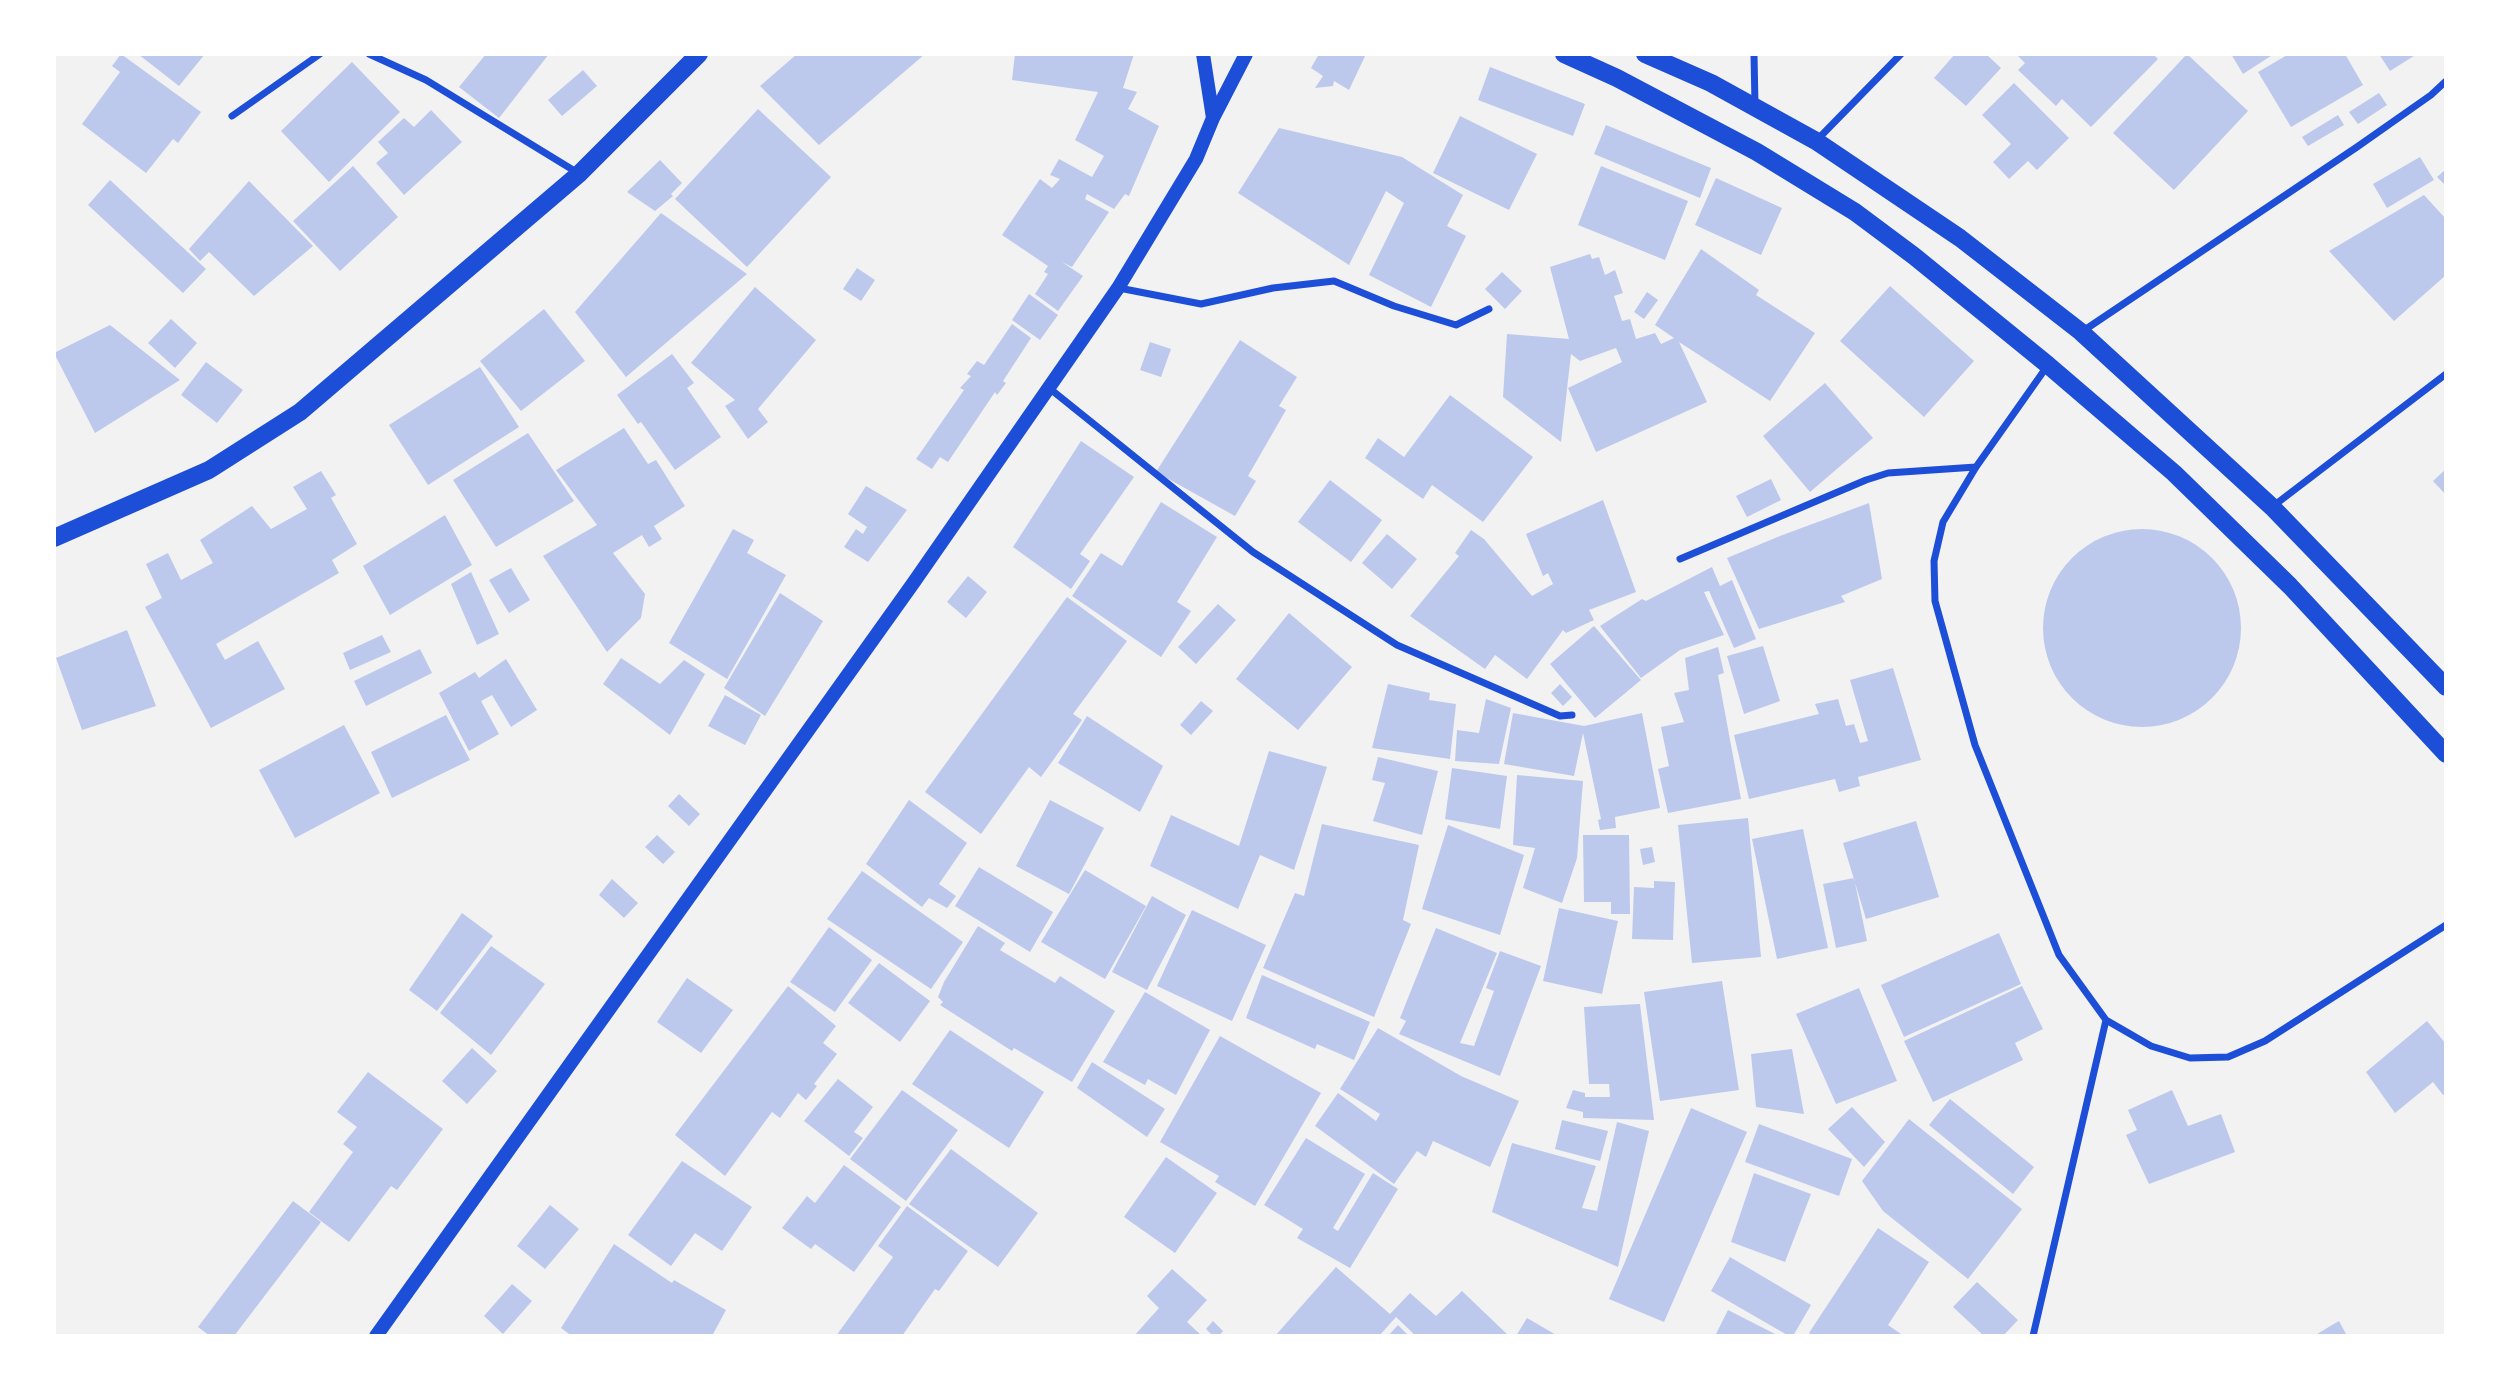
<!DOCTYPE html>
<html>
<head>
<meta charset="utf-8">
<style>
	body { margin:0 }
	#map { position:relative; width:2500px; height:1390px; overflow:hidden; background:#f2f2f2; font-family:"Public Sans",sans-serif }
	canvas { display:block }
	.frame { position:absolute; inset:0; border:56px solid #fff; pointer-events:none }
</style>
</head>
<body>
<div id="map">
<canvas width="2500" height="1390"></canvas>
<div class="frame"></div>
</div>
<script>
const ctx = document.querySelector('canvas').getContext('2d');
ctx.lineJoin = 'round';
function paint(path, color) { ctx.fillStyle = color; ctx.fill(path, 'evenodd'); }
const poly = rows => new Path2D(rows.map(r => 'M' + r).join(''));
function stroke(path, color, width, dash) { ctx.strokeStyle = color; ctx.lineWidth = width; ctx.lineCap = dash ? 'butt' : 'round'; ctx.setLineDash(dash || []); ctx.stroke(path); }
const building = poly([
	[121,54,201,112,178,143,173,139,146,173,82,124,120,72,112,66],
	[138,54,205,54,179,86],
	[486,54,549,54,499,118,459,87],
	[797,54,925,54,819,145,760,86],
	[1015,54,1134,54,1123,88,1137,92,1128,109,1159,126,1129,196,1125,194,1114,209,1087,194,1085,199,1109,212,1072,267,1062,262,1083,276,1058,311,1035,294,1048,274,1044,272,1048,266,1002,235,1040,179,1052,188,1060,179,1050,175,1059,159,1092,177,1104,156,1075,140,1098,92,1012,80],
	[1319,54,1366,54,1349,90,1334,81,1333,86,1315,88,1323,76,1311,68],
	[1955,54,1986,54,2001,68,1966,106,1934,78],
	[2016,54,2153,54,2158,59,2091,127,2062,99,2056,106,2018,70,2025,63],
	[2187,54,2248,111,2174,190,2113,133],
	[2231,54,2274,54,2243,74],
	[2289,54,2345,54,2363,85,2291,127,2258,72],
	[2379,54,2417,54,2390,71],
	[352,62,400,112,329,182,281,131],
	[1490,67,1585,104,1573,136,1478,100],
	[583,70,597,86,562,116,548,100],
	[2014,83,2069,138,2037,170,2028,161,2009,179,1993,162,2011,144,1982,115],
	[2379,93,2387,105,2358,124,2349,112],
	[758,109,831,177,747,267,675,199],
	[431,110,462,142,404,195,376,163,388,153,378,142,404,118,414,127],
	[2338,115,2344,125,2308,146,2302,137],
	[1460,116,1537,154,1509,210,1433,173],
	[1606,125,1711,168,1700,198,1594,154],
	[1279,128,1402,157,1463,195,1447,226,1466,236,1431,307,1369,275,1404,203,1386,191,1349,265,1238,193],
	[2420,157,2434,180,2387,208,2373,184],
	[660,160,682,183,671,194,673,196,655,211,627,192],
	[353,166,398,217,340,271,293,221],
	[1601,166,1688,201,1665,260,1578,225],
	[2446,169,2446,186,2437,177],
	[1716,178,1782,208,1761,255,1695,225],
	[110,180,206,269,183,293,88,205],
	[249,181,313,246,254,296,209,252,200,261,189,249],
	[2424,195,2446,219,2446,275,2394,321,2329,251],
	[661,213,747,274,626,377,575,312],
	[1701,249,1759,290,1756,295,1815,333,1770,401,1679,342,1707,402,1596,452,1568,388,1622,362,1616,348,1580,361,1571,354,1561,442,1503,397,1507,334,1569,339,1550,267,1590,254,1592,259,1599,257,1605,275,1615,270,1623,293,1614,296,1622,321,1630,319,1636,339,1655,333,1661,344,1674,338,1655,325],
	[857,268,875,280,861,301,843,289],
	[1502,272,1522,291,1505,309,1485,289],
	[1890,286,1974,361,1924,417,1840,341],
	[755,287,816,340,758,409,768,422,748,439,725,406,735,400,691,363],
	[1647,292,1658,300,1644,319,1634,312],
	[1029,294,1058,315,1040,340,1012,320],
	[544,309,585,361,521,411,480,361],
	[171,319,197,343,175,368,148,343],
	[1012,324,1031,338,1003,381,1006,383,997,395,995,392,948,462,940,457,932,469,916,459,964,390,960,388,971,376,967,374,977,361,984,365],
	[110,325,180,380,95,433,54,353],
	[1240,340,1297,377,1279,406,1286,410,1248,476,1256,481,1235,516,1156,472],
	[1150,342,1171,349,1161,377,1140,370],
	[672,354,694,383,687,388,721,437,675,470,641,422,638,424,617,395],
	[206,362,243,390,217,423,181,395],
	[480,367,519,427,428,485,389,425],
	[1825,383,1873,438,1810,492,1763,436],
	[1450,395,1533,457,1483,522,1432,485,1423,499,1365,458,1378,438,1404,457],
	[624,428,648,464,656,460,685,506,654,526,662,539,649,547,642,535,613,553,645,594,641,618,607,652,543,556,597,525,556,470],
	[528,433,574,501,496,547,453,480],
	[1081,441,1134,477,1080,554,1090,561,1071,589,1013,547],
	[2446,469,2446,495,2433,481],
	[321,471,336,495,331,498,357,544,332,560,339,573,216,644,225,660,258,641,285,689,211,728,145,607,162,598,146,564,168,553,181,580,213,563,200,540,252,506,271,529,307,509,293,487],
	[1771,479,1781,500,1747,517,1736,496],
	[1330,480,1382,520,1351,562,1298,522],
	[866,486,907,510,868,562,844,547,856,529,863,534,867,527,848,514],
	[1603,500,1636,592,1589,610,1594,620,1566,633,1563,630,1527,679,1495,655,1485,669,1410,616,1459,556,1455,553,1471,530,1484,539,1532,596,1553,584,1548,573,1543,576,1526,534],
	[1161,502,1217,537,1177,602,1191,611,1161,657,1072,596,1101,553,1122,566],
	[1869,503,1882,579,1841,596,1845,602,1759,629,1727,558,1780,536],
	[445,515,472,565,390,615,363,566],
	'2043 628a99 99 0 1 1 198 0a99 99 0 1 1-198 0Z',
	[733,529,754,540,747,553,786,575,727,679,669,643],
	[1387,534,1417,559,1392,589,1362,563],
	[1712,567,1720,586,1732,580,1756,639,1734,648,1709,591,1704,592,1724,635,1680,650,1641,678,1600,626,1642,599,1646,601],
	[511,568,530,600,509,613,489,580],
	[471,572,499,634,477,645,451,584],
	[968,576,987,592,966,618,947,602],
	[780,593,823,621,765,716,724,688],
	[1067,597,1127,641,1073,714,1082,720,1041,777,1029,767,981,834,925,792],
	[1218,604,1236,620,1196,664,1178,647],
	[1289,613,1352,667,1298,730,1236,679],
	[1594,626,1641,680,1595,718,1550,664],
	[127,630,156,706,82,730,56,658],
	[382,635,391,652,350,670,343,653],
	[1763,646,1780,701,1744,714,1727,656],
	[1718,647,1724,673,1718,675,1741,799,1668,813,1658,769,1669,766,1661,727,1684,722,1674,693,1689,690,1685,658],
	[420,649,432,673,366,706,354,681],
	[621,658,660,684,684,660,705,674,670,735,603,684],
	[506,659,537,710,511,727,492,695,481,701,499,734,469,751,439,693,475,672,479,678],
	[1893,668,1921,760,1858,777,1860,786,1839,792,1835,779,1749,799,1734,735,1819,714,1815,704,1838,699,1846,726,1854,724,1860,743,1868,741,1850,680],
	[1388,684,1430,693,1429,700,1456,704,1450,759,1372,748],
	[1560,684,1572,697,1563,706,1551,693],
	[725,695,761,715,745,745,708,726],
	[1486,699,1511,708,1499,764,1455,761,1457,730,1479,733],
	[1201,701,1213,711,1191,735,1180,725],
	[1513,713,1584,726,1642,713,1660,808,1615,817,1616,828,1600,830,1598,820,1601,819,1583,733,1574,776,1504,764],
	[446,715,470,760,392,798,371,752],
	[1087,716,1163,766,1140,812,1058,763],
	[344,725,380,793,295,838,259,770],
	[1269,751,1327,767,1294,870,1260,855,1238,909,1150,866,1171,815,1239,846],
	[1378,757,1438,771,1422,835,1373,821,1385,783,1372,780],
	[1452,768,1507,776,1500,829,1445,819],
	[1517,775,1583,781,1577,858,1562,903,1523,888,1535,848,1513,845],
	[679,794,700,814,689,826,668,806],
	[909,800,967,843,939,884,956,896,947,908,929,898,922,907,866,864],
	[1050,800,1104,828,1069,894,1016,866],
	[1748,818,1761,957,1692,963,1678,825],
	[1916,821,1939,897,1866,919,1843,843],
	[1322,824,1419,845,1403,920,1411,924,1374,1017,1263,968,1295,893,1304,896],
	[1448,825,1524,855,1500,935,1422,909],
	[1803,829,1828,948,1777,959,1752,839],
	[657,835,675,852,663,864,645,847],
	[1583,835,1629,835,1630,914,1611,914,1611,902,1584,902],
	[1652,847,1655,862,1643,865,1640,849],
	[979,867,1053,912,1030,952,955,906],
	[1085,870,1146,906,1105,979,1041,942],
	[862,871,963,942,931,989,827,919],
	[1854,878,1867,941,1836,948,1823,884],
	[612,879,638,903,624,918,599,895],
	[1654,881,1675,882,1673,940,1632,939,1634,887,1654,888],
	[1152,896,1186,915,1147,990,1112,972],
	[1559,908,1618,921,1602,994,1543,981],
	[1192,910,1266,945,1232,1021,1157,986],
	[462,913,493,936,437,1011,409,990],
	[978,926,1005,943,1000,950,1055,983,1060,976,1115,1011,1072,1082,1014,1048,1012,1051,940,1005,943,1002,938,997,944,982],
	[829,927,872,960,835,1012,790,982],
	[1436,928,1497,953,1460,1043,1474,1046,1494,991,1486,988,1500,951,1541,966,1500,1076,1399,1034,1406,1021,1400,1018],
	[1999,933,2021,984,1904,1037,1881,985],
	[491,946,545,984,491,1055,440,1013],
	[879,963,930,1001,900,1042,848,1003],
	[1262,975,1370,1022,1354,1060,1317,1044,1315,1049,1246,1018],
	[687,978,733,1010,701,1053,657,1022],
	[1722,981,1739,1090,1660,1101,1644,992],
	[788,986,836,1026,823,1043,837,1054,814,1084,817,1086,806,1100,798,1093,780,1118,772,1112,725,1176,675,1135],
	[2022,986,2043,1029,2015,1043,2023,1060,1933,1102,1904,1041],
	[1859,988,1897,1081,1836,1104,1796,1014],
	[1145,992,1210,1030,1176,1095,1148,1079,1145,1085,1103,1062],
	[1640,1004,1654,1120,1583,1118,1583,1112,1566,1108,1573,1090,1585,1093,1585,1097,1610,1097,1609,1084,1589,1084,1584,1007],
	[2427,1021,2446,1044,2446,1093,2443,1095,2433,1082,2395,1113,2366,1072],
	[1378,1028,1461,1076,1519,1101,1490,1167,1433,1141,1426,1157,1417,1151,1394,1184,1315,1126,1338,1093,1376,1121,1380,1114,1340,1089],
	[950,1030,1044,1092,1009,1148,912,1084],
	[1220,1036,1321,1093,1255,1206,1215,1182,1219,1176,1160,1142],
	[472,1048,497,1071,467,1104,442,1081],
	[1792,1049,1804,1114,1756,1107,1751,1054],
	[1092,1062,1165,1109,1147,1137,1077,1088],
	[368,1072,443,1129,397,1190,391,1186,349,1242,309,1212,353,1152,343,1144,357,1127,337,1112],
	[838,1079,873,1107,854,1132,863,1138,849,1156,804,1121],
	[902,1090,958,1130,906,1201,850,1159],
	[2172,1090,2188,1126,2221,1114,2235,1152,2149,1184,2126,1135,2137,1130,2128,1110],
	[1950,1099,2034,1167,2013,1194,1929,1125],
	[1852,1107,1885,1142,1864,1167,1828,1129],
	[1691,1108,1747,1132,1664,1322,1609,1299],
	[1909,1119,2022,1209,1968,1279,1883,1211,1862,1181],
	[1562,1120,1608,1131,1600,1161,1555,1149],
	[1617,1122,1649,1131,1618,1267,1492,1212,1512,1143,1596,1166,1582,1208,1597,1211],
	[1759,1124,1852,1159,1839,1196,1745,1162],
	[1306,1138,1365,1174,1333,1228,1338,1231,1373,1173,1398,1189,1350,1268,1297,1238,1303,1229,1264,1205],
	[951,1149,1038,1213,998,1267,909,1204],
	[1166,1157,1217,1193,1175,1253,1124,1217],
	[682,1161,752,1207,722,1251,695,1233,671,1266,628,1235],
	[844,1165,901,1207,854,1272,815,1244,811,1249,782,1228,807,1196,815,1203],
	[1754,1173,1811,1194,1785,1262,1731,1242],
	[293,1201,321,1222,234,1336,210,1336,198,1327],
	[550,1205,579,1229,545,1269,517,1246],
	[907,1206,968,1251,939,1291,935,1289,902,1336,836,1336,893,1257,878,1246],
	[1878,1228,1929,1262,1888,1325,1904,1336,1813,1336,1809,1333],
	[614,1244,672,1283,674,1280,726,1310,712,1336,572,1336,561,1328],
	[1730,1257,1811,1305,1793,1336,1789,1336,1711,1291],
	[1336,1267,1390,1314,1410,1293,1436,1316,1462,1291,1509,1336,1416,1336,1396,1317,1379,1336,1275,1336],
	[1172,1269,1207,1300,1187,1322,1202,1336,1134,1336,1159,1308,1147,1296],
	[1977,1282,2018,1320,2003,1336,1984,1336,1953,1307],
	[512,1284,532,1301,503,1334,484,1316],
	[1728,1310,1779,1336,1715,1336],
	[1527,1318,1558,1336,1516,1336],
	[1213,1321,1223,1331,1219,1336,1213,1336,1206,1329],
	[2339,1321,2347,1336,2314,1336,2332,1325],
	[1398,1325,1409,1336,1388,1336]
]);
const minor = poly([
	[369,54,426,80,578,173],
	[1754,54,1755,105],
	[232,116,320,54],
	[1816,141,1901,54],
	[1119,288,1201,304,1273,288,1334,281,1394,306,1456,325,1489,309],
	[2083,331,2357,147,2431,95,2446,81],
	[1049,388,1253,552,1397,645,1560,716,1572,715],
	[2272,507,2446,374],
	[1680,559,1866,480,1888,473,1976,467],
	[2106,1020,2151,1046,2190,1058,2228,1057,2265,1041,2446,925],
	[2033,1336,2106,1020,2059,955,1975,745,1935,601,1934,561,1943,522,1976,467,2048,365]
]);
const secondary = poly([
	[1203,54,1213,118],
	[376,1336,914,582,1118,288,1196,159,1213,118,1246,54]
]);
const primary = poly([
	[1564,54,1617,78,1757,152,1855,212,1914,256,2048,365,2174,473,2290,586,2446,754],
	[1645,54,1711,83,1816,141,1960,238,2081,332,2272,507,2446,687],
	[54,538,209,470,300,412,579,174,699,54]
]);
paint(building, '#bdc9ec');
stroke(minor, '#1d4ed8', 7);
stroke(secondary, '#1d4ed8', 14);
stroke(primary, '#1d4ed8', 18);
</script>
</body>
</html>
